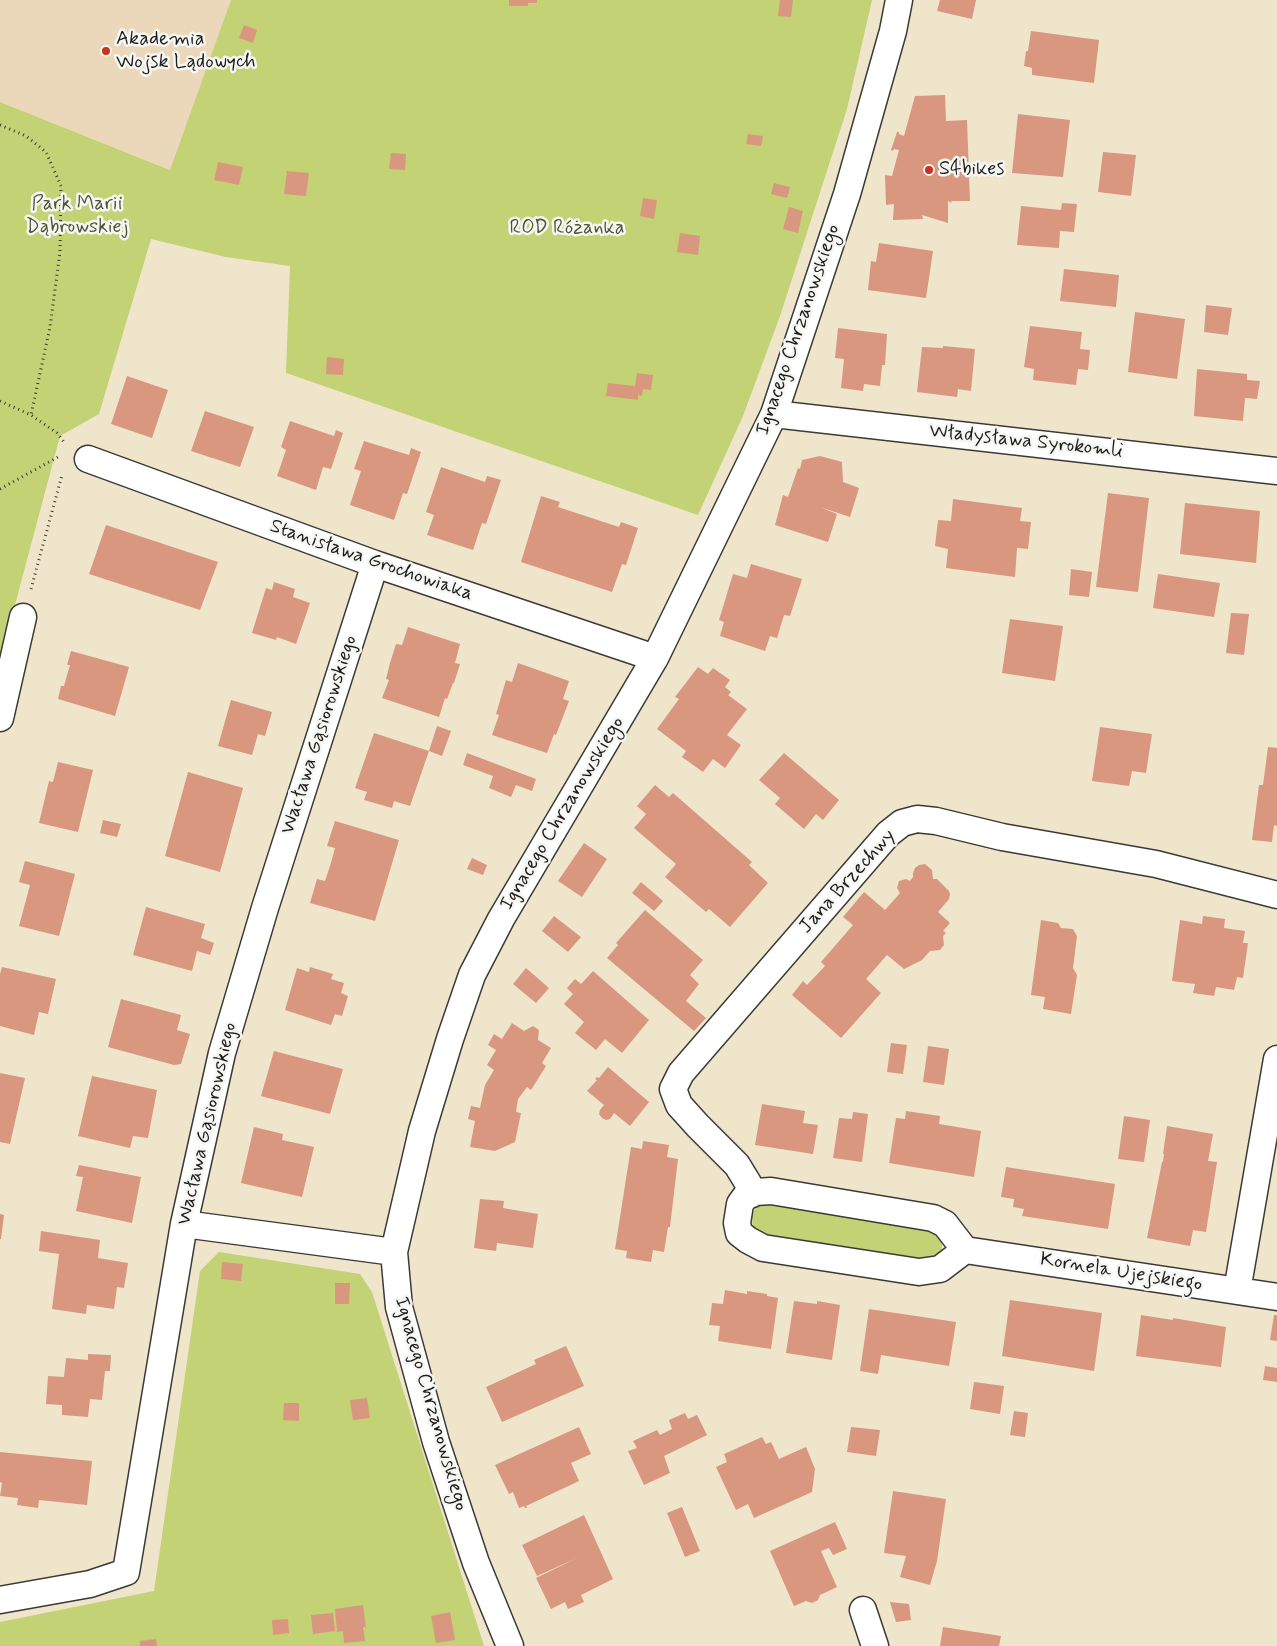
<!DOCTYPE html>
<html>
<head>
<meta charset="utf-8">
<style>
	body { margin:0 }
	canvas { display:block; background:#eee5cb }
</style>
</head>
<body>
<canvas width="1277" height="1646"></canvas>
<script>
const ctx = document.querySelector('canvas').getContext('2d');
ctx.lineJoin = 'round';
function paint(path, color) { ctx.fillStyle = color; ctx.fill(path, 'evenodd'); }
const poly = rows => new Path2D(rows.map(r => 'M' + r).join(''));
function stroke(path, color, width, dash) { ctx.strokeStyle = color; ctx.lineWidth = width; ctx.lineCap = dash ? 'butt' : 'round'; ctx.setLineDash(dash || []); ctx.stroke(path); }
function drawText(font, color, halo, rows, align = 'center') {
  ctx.font = font + ' Mynerve,sans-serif'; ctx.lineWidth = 5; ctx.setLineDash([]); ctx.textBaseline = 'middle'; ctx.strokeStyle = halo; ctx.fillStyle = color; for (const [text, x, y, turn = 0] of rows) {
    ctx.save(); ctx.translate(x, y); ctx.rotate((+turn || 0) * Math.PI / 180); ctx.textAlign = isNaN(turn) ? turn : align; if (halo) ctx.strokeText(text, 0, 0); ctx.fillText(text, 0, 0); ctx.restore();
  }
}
const built = poly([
	[0,0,231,0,171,170,0,102]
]);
const green = poly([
	[231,0,872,0,847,109,780,316,743,416,698,515,286,373,290,266,226,257,151,239,99,414,60,436,0,661,0,102,170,170],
	[771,1201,922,1223,942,1236,942,1254,935,1262,767,1241,753,1229,752,1216,755,1209,761,1204],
	[219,1252,360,1274,372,1292,484,1646,0,1646,0,1622,154,1591,200,1271]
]);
const building = poly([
	[509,0,537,0,537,3,528,3,528,6,509,6],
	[780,0,793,0,791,17,778,16],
	[940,0,976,0,972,19,937,11],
	[244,25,257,30,253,43,239,38],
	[1031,31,1099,40,1094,83,1032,75,1032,68,1024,66,1026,51,1028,51],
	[945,95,946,121,967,120,970,201,951,201,952,203,948,201,948,223,922,215,923,219,893,220,894,204,886,205,885,175,892,176,899,150,894,149,893,151,891,150,897,132,899,132,899,134,904,136,915,96],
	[1018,114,1070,120,1063,177,1012,173],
	[748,134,763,136,761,146,746,144],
	[1103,152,1136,155,1131,196,1098,192],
	[391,153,406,154,405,170,389,169],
	[218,162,243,167,239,185,214,180],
	[287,171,309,173,306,196,284,194],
	[774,183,790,187,787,198,771,194],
	[643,198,657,200,654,219,640,216],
	[1062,203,1077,204,1074,232,1060,231,1059,248,1017,245,1021,206,1061,210],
	[789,207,803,211,798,233,783,229],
	[680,233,700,236,698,255,677,252],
	[879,243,933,251,926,298,868,290,871,261,876,262],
	[1064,269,1119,275,1116,307,1060,301],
	[1206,305,1232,308,1228,335,1204,332],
	[1135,312,1185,319,1177,379,1128,372],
	[1030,326,1082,332,1080,349,1090,350,1088,370,1078,369,1076,385,1033,380,1034,369,1024,367],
	[838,328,887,334,885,365,882,365,880,386,864,384,863,391,841,388,844,359,835,358],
	[943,346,975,349,971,391,958,389,957,397,917,392,922,347,943,348],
	[327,357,344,359,343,375,326,374],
	[1197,369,1247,374,1247,380,1260,381,1257,399,1245,398,1243,421,1194,416],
	[637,373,653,375,651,390,643,389,642,396,638,395,638,400,606,396,608,383,635,386],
	[127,376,168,390,152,438,111,424],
	[205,411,254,427,240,467,191,451],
	[290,421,334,436,336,430,343,433,331,469,323,467,316,490,277,476,286,450,281,447],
	[364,441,409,455,411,448,421,452,407,494,403,493,394,520,350,505,361,471,354,469],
	[820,456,842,462,843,482,859,488,850,517,820,507,837,514,828,542,775,525,783,495,788,497,798,468,800,469,802,460],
	[441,467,485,482,487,476,501,480,486,524,482,523,473,550,427,535,434,515,426,512],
	[1108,493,1149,498,1138,592,1096,587],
	[541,496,560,502,558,507,619,527,621,522,638,528,626,565,622,564,612,592,521,562],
	[953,499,1022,508,1020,521,1031,522,1028,549,1017,548,1015,577,946,568,948,549,935,546,938,520,951,521],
	[1185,503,1260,511,1256,563,1180,554],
	[106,525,218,562,200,610,89,574],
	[751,564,802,579,790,616,784,615,777,638,770,636,765,651,720,636,724,622,719,620,733,574,747,578],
	[1071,569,1092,572,1089,597,1069,595],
	[1158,574,1220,583,1214,617,1153,608],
	[274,582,295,589,293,597,310,603,296,644,277,637,276,640,252,633,266,588,272,590],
	[1231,613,1249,614,1244,655,1226,653],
	[1010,619,1063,626,1055,681,1002,673],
	[408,627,460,644,455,663,460,664,454,683,453,683,447,699,445,698,439,717,382,698,389,680,386,679,390,663,396,644,402,645],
	[71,651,129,667,115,716,58,699,61,686,64,686,67,675,70,665,67,665],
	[518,663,569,681,563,699,569,701,556,735,554,734,547,753,492,735,499,715,496,714,506,680,512,682],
	[698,667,708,674,713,668,730,680,725,687,731,692,728,695,747,709,727,735,741,745,725,768,713,759,703,772,682,757,686,751,657,729,679,699,675,697],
	[231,700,272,712,265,736,258,734,252,755,218,746],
	[437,726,451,731,442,756,429,751,410,806,394,801,392,808,364,800,367,792,355,788,374,733,429,751],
	[1100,727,1152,734,1146,773,1132,771,1129,786,1092,781],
	[1268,747,1277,748,1277,826,1274,825,1272,842,1252,840,1259,785,1263,785],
	[467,753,536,779,532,791,516,785,511,797,489,788,493,776,463,765],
	[784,753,839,800,823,820,816,814,804,829,775,804,780,798,759,780],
	[58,762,93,770,78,832,39,823,49,781,53,782],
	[188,772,243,788,220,872,165,856],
	[655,785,669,797,673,793,752,862,749,865,768,883,730,927,709,909,706,912,665,877,676,864,634,828,646,814,637,806],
	[103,820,121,824,117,837,100,833],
	[335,821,399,840,375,921,310,903,317,879,325,881,330,866,335,848,327,846],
	[584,843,607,859,582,897,558,881],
	[472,858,487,865,483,875,467,869],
	[25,861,75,874,59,936,19,926,30,885,19,882],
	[925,864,932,870,933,879,937,879,949,891,950,894,949,899,938,912,950,923,943,931,946,933,943,936,944,945,940,950,930,951,922,960,904,969,887,955,866,979,881,993,841,1038,792,995,803,981,807,985,825,966,821,962,853,925,843,917,864,892,885,910,900,893,897,888,899,881,906,879,910,881,913,877,913,873,915,868,919,865],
	[641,882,663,901,654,911,632,893],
	[146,907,205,924,201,938,214,943,210,955,197,951,192,971,133,955],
	[645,910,703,960,690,975,699,984,686,1001,706,1018,694,1031,607,958,618,945,616,943],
	[554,916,581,937,568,952,542,931],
	[1203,916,1225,919,1224,928,1245,931,1243,943,1248,943,1243,978,1237,977,1234,990,1216,987,1214,996,1193,993,1195,984,1172,981,1180,920,1202,924],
	[1041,920,1058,923,1061,928,1073,929,1077,936,1073,968,1077,975,1071,1014,1043,1009,1045,997,1031,995],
	[2,967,56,979,48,1014,39,1012,34,1035,0,1026,0,974],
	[310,967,333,974,331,979,344,983,341,993,348,996,342,1016,335,1014,331,1025,285,1010,297,968,309,972],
	[526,968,549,988,536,1003,513,984],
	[593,971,649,1020,622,1053,605,1039,596,1050,575,1033,584,1022,564,1004,573,994,567,988,575,979,581,984],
	[121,999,181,1015,177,1030,190,1034,181,1064,174,1065,108,1047],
	[512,1023,524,1031,533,1026,539,1030,538,1040,551,1048,542,1063,546,1066,531,1090,527,1087,518,1099,516,1112,521,1113,515,1142,495,1151,470,1147,475,1121,468,1119,471,1106,480,1108,485,1085,494,1070,487,1065,496,1050,488,1045,494,1034,502,1039],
	[891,1043,907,1045,903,1074,887,1072],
	[928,1046,949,1049,944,1085,923,1082],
	[274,1051,343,1069,330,1114,261,1096],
	[608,1067,649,1102,630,1126,614,1113,610,1119,606,1120,602,1118,599,1114,600,1110,604,1105,587,1091,597,1080,595,1079,597,1077,599,1078],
	[0,1073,25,1078,10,1144,0,1142],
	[92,1076,157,1090,148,1138,133,1136,130,1148,78,1136],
	[762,1104,805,1111,803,1123,818,1125,813,1154,755,1145],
	[906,1111,940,1116,939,1124,981,1131,974,1177,889,1163,896,1118,905,1119],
	[853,1112,868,1114,862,1162,833,1158,839,1118,852,1119],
	[1124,1116,1150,1120,1144,1162,1118,1159],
	[1167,1126,1213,1134,1208,1161,1217,1162,1206,1232,1193,1230,1190,1246,1147,1238,1162,1162,1163,1162,1164,1154,1163,1154],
	[254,1127,283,1134,282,1140,314,1147,302,1197,241,1183],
	[643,1141,669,1145,667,1157,678,1159,670,1227,668,1227,664,1252,653,1250,651,1262,626,1258,627,1251,615,1249,631,1147,642,1149],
	[79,1165,141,1177,132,1223,76,1211,83,1177,76,1176],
	[1006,1167,1115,1184,1108,1229,1022,1216,1024,1209,1013,1207,1014,1199,1001,1197],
	[480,1199,504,1201,503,1208,538,1214,533,1248,497,1243,496,1251,474,1248],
	[0,1214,4,1215,1,1239,0,1239],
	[41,1231,100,1240,98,1258,128,1263,124,1288,117,1287,114,1309,87,1305,86,1314,52,1309,59,1254,39,1251],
	[222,1262,243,1264,241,1281,221,1279],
	[335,1283,350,1283,349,1304,335,1304],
	[725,1290,747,1294,747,1291,767,1294,767,1296,778,1298,771,1349,718,1341,720,1326,709,1325,712,1303,723,1304],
	[1010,1300,1102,1313,1094,1371,1002,1356],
	[794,1301,817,1304,817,1301,840,1305,832,1360,786,1353],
	[869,1309,956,1322,949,1366,881,1355,878,1374,860,1371],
	[1141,1315,1173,1320,1173,1318,1226,1327,1221,1367,1136,1356],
	[1274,1315,1277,1315,1277,1341,1270,1340],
	[566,1346,584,1386,502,1422,486,1387,536,1364,534,1360],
	[88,1354,111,1355,110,1371,105,1371,102,1400,90,1399,88,1417,62,1415,62,1405,46,1404,48,1376,64,1377,66,1358,88,1360],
	[1265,1366,1277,1368,1277,1382,1263,1380],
	[974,1382,1004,1386,1000,1414,970,1409],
	[367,1398,370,1418,353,1420,350,1400],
	[284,1403,299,1403,299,1421,283,1420],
	[1014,1411,1028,1413,1025,1437,1010,1435],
	[685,1413,688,1419,697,1415,707,1435,664,1456,670,1473,644,1485,628,1451,637,1448,633,1441,657,1430,660,1435,672,1429,669,1420],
	[579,1427,591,1454,571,1463,579,1481,526,1506,527,1508,525,1508,524,1506,519,1508,513,1492,509,1494,495,1465],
	[851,1427,880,1430,876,1456,847,1452],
	[762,1437,766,1444,771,1442,779,1459,806,1447,815,1469,812,1492,754,1518,748,1504,736,1510,716,1467,727,1462,724,1454],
	[0,1452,92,1461,87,1505,39,1500,38,1508,17,1505,18,1498,0,1496,2,1483,0,1482],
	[893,1491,946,1499,937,1561,930,1585,900,1577,906,1556,884,1553],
	[682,1507,700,1551,685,1557,667,1513],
	[584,1515,613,1579,581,1595,584,1602,568,1609,565,1602,551,1609,536,1578,577,1558,537,1576,522,1545],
	[835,1522,847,1549,833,1555,829,1548,821,1551,837,1587,820,1595,818,1600,812,1603,806,1601,794,1606,770,1551],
	[890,1602,909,1604,911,1620,896,1622],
	[363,1605,366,1627,363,1627,365,1641,344,1643,343,1631,337,1632,335,1609],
	[450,1612,455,1640,436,1643,431,1616],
	[333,1613,335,1631,313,1634,311,1615],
	[288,1619,289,1633,273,1635,272,1620],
	[943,1627,1001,1636,999,1646,940,1646],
	[156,1639,157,1646,140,1646,140,1641]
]);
const path = poly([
	[0,125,26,136,46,152,61,186,60,252,50,327,31,415],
	[0,401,31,415,57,433,64,442],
	[0,489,58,457],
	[31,589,62,475]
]);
const minor = poly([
	[774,414,1277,471],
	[88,459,375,564,655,658],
	[0,718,23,617],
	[752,1194,748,1183,737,1165,698,1126,679,1105,673,1089,681,1073,888,834,902,823,917,819,936,821,1002,837,1156,864,1277,895],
	[184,1224,394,1252],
	[965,1250,940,1269,919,1272,763,1248,748,1240,739,1233,737,1223,740,1204,745,1197,755,1192,771,1191,933,1218,945,1224,965,1250,1277,1297],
	[1237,1291,1277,1059],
	[0,1600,90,1584,126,1572,184,1224,222,1053,265,908,375,564],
	[863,1610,875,1646],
	[510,1646,476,1563,436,1442,399,1307,394,1252,422,1131,450,1039,472,975,501,919,655,658,774,414,847,194,893,31,899,0]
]);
const markers = [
	[106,51,5,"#c8321e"],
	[929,170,5,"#c8321e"]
];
const poiNames = [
	["Akademia",116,40],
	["Wojsk Lądowych",116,63],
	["S4bikes",939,170]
];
const parkNames = [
	["Park Marii",77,205],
	["Dąbrowskiej",77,228],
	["ROD Różanka",567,229]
];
const streetNames = [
	["Ignacego Chrzanowskiego",799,330,-71],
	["Władysława Syrokomli",1026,442,6],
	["Stanisława Grochowiaka",371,561,19],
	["Wacława Gąsiorowskiego",320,735,-72],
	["Ignacego Chrzanowskiego",563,814,-59],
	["Jana Brzechwy",848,882,-48],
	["Wacława Gąsiorowskiego",208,1124,-77],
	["Kornela Ujejskiego",1121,1273,9],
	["Ignacego Chrzanowskiego",430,1404,74]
];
paint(built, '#ebd8ba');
paint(green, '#c2d274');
paint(building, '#da977f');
stroke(minor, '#3c3a36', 29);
stroke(path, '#3c3a36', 3, [1, 4]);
stroke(minor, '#fff', 26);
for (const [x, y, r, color] of markers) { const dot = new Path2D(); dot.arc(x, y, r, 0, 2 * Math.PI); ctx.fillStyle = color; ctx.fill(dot); stroke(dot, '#f6f6f2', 2); }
drawText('20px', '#1c1c1c', '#f6f6f2', poiNames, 'left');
drawText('20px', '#4e5336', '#f6f6f2', parkNames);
drawText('20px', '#1c1c1c', '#f6f6f2', streetNames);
</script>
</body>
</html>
